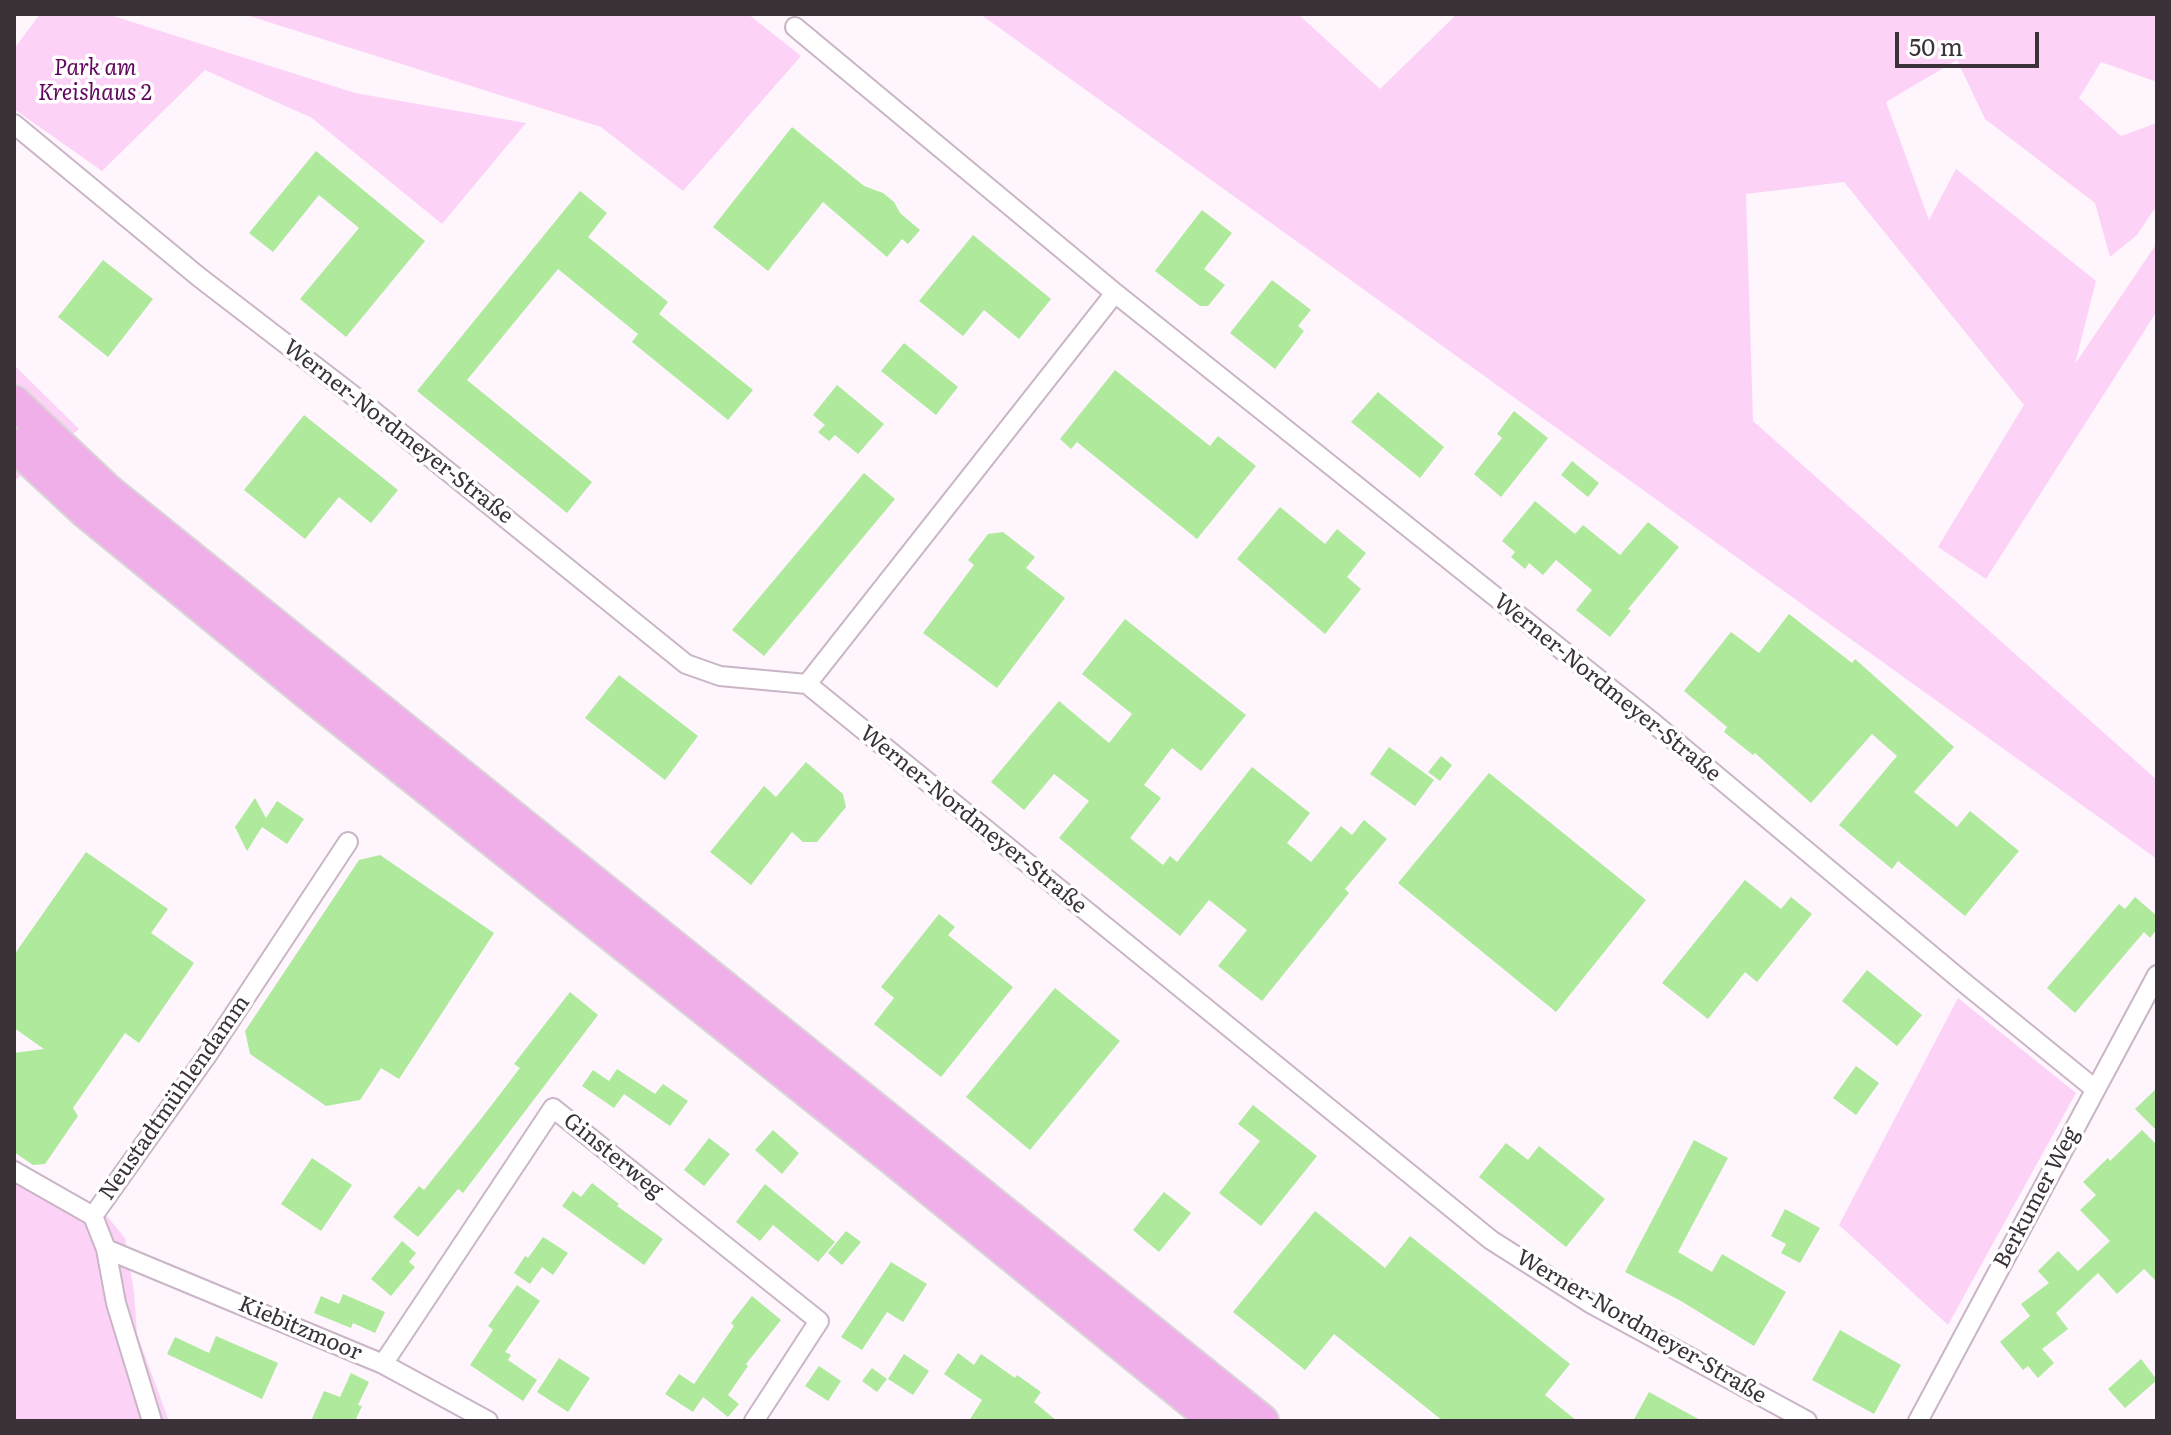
<!DOCTYPE html>
<html>
<head>
<meta charset="utf-8">
<style>
	body { margin:0 }
	#map { position:relative; width:2171px; height:1435px; overflow:hidden; background:#fef5fd; font-family:Literata,serif }
	canvas { display:block }
	.frame { position:absolute; inset:0; border:16px solid #3a3139; pointer-events:none }
	.scale { position:absolute; left:1895px; top:32px; width:144px; height:36px; box-sizing:border-box; border:4px solid #3a3139; border-top:0; padding-left:10px; font-size:24px; line-height:28px; white-space:nowrap; color:#3a3139; -webkit-text-stroke:6px #fff; paint-order:stroke }
</style>
</head>
<body>
<div id="map">
<canvas width="2171" height="1435"></canvas>
<div class="frame"></div>
<div class="scale">50 m</div>
</div>
<script>
const ctx = document.querySelector('canvas').getContext('2d');
ctx.lineJoin = 'round';
function paint(path, color) { ctx.fillStyle = color; ctx.fill(path, 'evenodd'); }
const poly = rows => new Path2D(rows.map(r => 'M' + r).join(''));
function stroke(path, color, width, dash) { ctx.strokeStyle = color; ctx.lineWidth = width; ctx.lineCap = dash ? 'butt' : 'round'; ctx.setLineDash(dash || []); ctx.stroke(path); }
function drawText(font, color, halo, rows, align = 'center') {
  ctx.font = font + ' Literata,serif'; ctx.lineWidth = 7; ctx.setLineDash([]); ctx.textBaseline = 'middle'; ctx.strokeStyle = halo; ctx.fillStyle = color; for (const [text, x, y, turn = 0] of rows) {
    ctx.save(); ctx.translate(x, y); ctx.rotate((+turn || 0) * Math.PI / 180); ctx.textAlign = isNaN(turn) ? turn : align; if (halo) ctx.strokeText(text, 0, 0); ctx.fillText(text, 0, 0); ctx.restore();
  }
}
const green = poly([
	[40,14,107,14,355,93,526,123,442,224,312,118,205,70,102,171,14,109,14,49],
	[243,14,748,14,801,56,683,191,601,127],
	[980,14,1298,14,1380,89,1457,14,2157,14,2157,82,2101,62,2079,98,2121,136,2157,123,2157,205,2137,235,2110,257,2095,203,1985,119,1957,60,1886,102,1929,220,1956,169,2096,281,2075,364,2157,243,2157,311,1986,579,1938,547,2024,405,1844,182,1746,194,1753,421,2157,780,2157,859],
	[14,365,79,429,14,481],
	[1958,998,2076,1093,1948,1325,1839,1225],
	[14,1158,106,1215,125,1238,134,1292,137,1334,169,1421,14,1421]
]);
const building = poly([
	[792,127,864,186,883,193,894,202,900,213,920,230,908,244,902,239,887,257,823,202,768,271,713,227],
	[316,151,425,241,346,337,300,299,359,228,319,195,273,252,249,233],
	[580,191,607,213,588,237,668,302,659,314,753,390,728,420,632,342,638,334,558,269,467,380,592,482,567,513,417,391],
	[1202,210,1232,233,1204,269,1225,285,1208,306,1200,306,1155,271],
	[973,235,1051,299,1019,339,984,310,963,336,919,301],
	[103,260,153,299,108,357,58,317],
	[1272,280,1311,310,1298,326,1304,331,1275,369,1230,333],
	[904,343,958,387,936,415,881,371],
	[1115,370,1210,446,1218,436,1256,466,1197,539,1077,442,1071,449,1060,439],
	[837,385,884,424,858,454,835,435,829,441,818,432,825,425,813,415],
	[1378,392,1444,447,1420,478,1351,422],
	[1514,411,1548,438,1501,497,1474,474,1502,438,1497,434],
	[304,415,398,490,371,523,339,497,305,539,244,490],
	[1572,461,1599,483,1588,497,1561,475],
	[864,473,895,499,764,656,732,630],
	[1535,501,1575,534,1583,525,1620,555,1648,522,1679,547,1628,609,1631,611,1610,637,1576,610,1592,590,1556,560,1543,575,1529,563,1525,569,1511,557,1515,552,1502,541],
	[1280,507,1325,544,1337,529,1366,553,1347,577,1361,589,1325,634,1237,559],
	[1003,532,1035,557,1026,568,1065,598,997,688,923,633,974,565,968,560,988,534],
	[1789,614,1852,663,1855,659,1954,747,1914,792,1957,827,1970,811,2019,851,1965,916,1898,861,1892,869,1839,825,1897,756,1872,734,1811,803,1755,753,1753,755,1724,732,1727,727,1684,691,1731,632,1759,653],
	[1125,619,1246,715,1201,771,1172,748,1144,785,1161,798,1130,838,1163,865,1170,856,1177,862,1252,767,1310,813,1287,843,1311,862,1341,826,1352,835,1364,820,1387,839,1345,889,1349,893,1262,1001,1218,966,1247,930,1209,900,1180,936,1059,838,1089,801,1054,774,1024,810,991,782,1059,701,1109,743,1132,714,1082,674],
	[619,675,698,736,665,780,585,718],
	[1389,747,1434,780,1415,806,1370,774],
	[1441,756,1452,765,1440,781,1428,772],
	[806,762,843,794,846,807,817,842,803,842,792,832,751,885,710,852,764,786,776,797],
	[1489,773,1646,900,1556,1012,1398,883],
	[255,798,266,818,277,801,304,819,287,844,262,827,247,851,235,827],
	[86,852,168,909,151,933,194,963,139,1043,125,1033,73,1108,78,1116,45,1164,33,1165,14,1152,14,1053,44,1049,14,1028,14,955],
	[380,855,494,933,399,1079,381,1068,360,1100,326,1106,250,1054,245,1031,359,860],
	[1745,880,1781,909,1791,897,1812,914,1757,982,1745,972,1708,1019,1662,983],
	[2135,897,2157,916,2157,929,2150,938,2144,932,2075,1013,2047,988,2119,904,2125,909],
	[939,914,955,927,948,935,1013,987,941,1077,874,1024,894,998,881,987],
	[1867,970,1922,1015,1897,1046,1842,1001],
	[1055,988,1120,1041,1030,1150,966,1097],
	[570,992,598,1015,463,1193,458,1189,418,1237,393,1217,419,1186,424,1190,484,1115,520,1068,514,1064],
	[1856,1066,1879,1083,1856,1115,1833,1098],
	[617,1069,655,1094,663,1084,688,1101,670,1126,624,1094,614,1108,582,1086,593,1070,609,1081],
	[2157,1088,2157,1131,2135,1109],
	[1253,1105,1317,1156,1261,1226,1219,1193,1260,1141,1238,1124],
	[773,1130,799,1153,782,1174,755,1150],
	[2142,1130,2157,1145,2157,1282,2144,1269,2117,1294,2098,1273,2056,1313,2068,1329,2042,1349,2054,1363,2038,1378,2028,1366,2023,1370,2000,1342,2030,1316,2021,1304,2049,1283,2038,1271,2058,1251,2078,1271,2110,1241,2080,1210,2096,1195,2083,1182,2108,1158,2110,1161],
	[709,1138,730,1154,704,1186,684,1170],
	[1694,1140,1728,1158,1678,1252,1712,1272,1722,1254,1786,1292,1754,1346,1681,1301,1625,1272],
	[1506,1143,1528,1160,1539,1146,1605,1199,1566,1247,1479,1177],
	[312,1158,352,1185,321,1231,281,1204],
	[592,1183,619,1204,617,1206,663,1239,644,1265,562,1206,573,1191,581,1197],
	[765,1184,835,1242,818,1262,773,1225,760,1241,736,1222],
	[1164,1192,1191,1213,1159,1252,1133,1230],
	[1785,1209,1820,1228,1800,1263,1781,1253,1786,1244,1771,1236],
	[1315,1211,1385,1268,1410,1236,1570,1364,1545,1395,1577,1421,1443,1421,1334,1334,1305,1370,1233,1312],
	[846,1231,861,1242,842,1265,828,1253],
	[543,1237,568,1253,553,1275,542,1267,530,1284,514,1273,525,1256,528,1258],
	[402,1241,416,1253,409,1262,415,1267,391,1296,371,1279],
	[891,1262,927,1284,903,1322,887,1312,862,1350,841,1337],
	[517,1285,540,1301,505,1352,511,1355,508,1360,537,1380,523,1401,470,1365,493,1330,488,1326],
	[343,1294,385,1312,375,1333,353,1323,351,1328,314,1313,321,1296,339,1304],
	[752,1296,781,1320,746,1364,748,1366,728,1395,739,1404,728,1417,703,1397,693,1412,665,1394,679,1374,694,1384,734,1326,731,1323],
	[1840,1330,1901,1365,1874,1414,1812,1380],
	[216,1336,278,1363,262,1399,167,1354,175,1337,209,1353],
	[958,1353,974,1365,981,1354,1015,1378,1017,1375,1041,1392,1034,1402,1057,1421,969,1421,982,1400,944,1374],
	[904,1354,929,1371,913,1395,888,1379],
	[559,1358,590,1378,568,1412,537,1392],
	[2141,1359,2157,1380,2125,1408,2108,1389],
	[819,1366,841,1381,828,1401,805,1386],
	[872,1368,887,1379,877,1392,862,1381],
	[351,1373,369,1382,358,1405,362,1406,355,1421,311,1421,324,1391,340,1397],
	[1649,1392,1702,1421,1633,1421]
]);
const street = poly([
	[795,27,1115,293,1651,721,1962,981,2095,1089],
	[14,124,199,277,372,410,686,664,720,676,807,684,1491,1240,1590,1303,1807,1421],
	[807,684,1115,293],
	[14,1171,93,1216],
	[106,1249,383,1364,488,1421],
	[383,1364,553,1108,819,1321,754,1421],
	[152,1421,116,1303,106,1249,93,1216,208,1054,348,842],
	[1918,1421,2157,975]
]);
const highway = poly([
	[14,402,108,491,1262,1421],
	[14,445,85,511,308,693,892,1158,1216,1421]
]);
const parkNames = [
	["Park am",95,69],
	["Kreishaus 2",95,94]
];
const streetNames = [
	["Werner-Nordmeyer-Straße",398,432,38],
	["Werner-Nordmeyer-Straße",1607,688,39],
	["Werner-Nordmeyer-Straße",973,820,39],
	["Neustadtmühlendamm",175,1098,-55],
	["Ginsterweg",613,1156,39],
	["Berkumer Weg",2037,1198,-62],
	["Werner-Nordmeyer-Straße",1641,1327,30],
	["Kiebitzmoor",300,1329,23]
];
paint(green, '#fcd3f7');
paint(building, '#aee99c');
stroke(street, '#cab5c7', 22);
stroke(highway, '#d8d6d7', 36);
stroke(street, '#fff', 18);
stroke(highway, '#f0afe9', 32);
drawText('italic 22px', '#60075d', '#fff', parkNames);
drawText('22px', '#3a3139', '#fff', streetNames);
</script>
</body>
</html>
